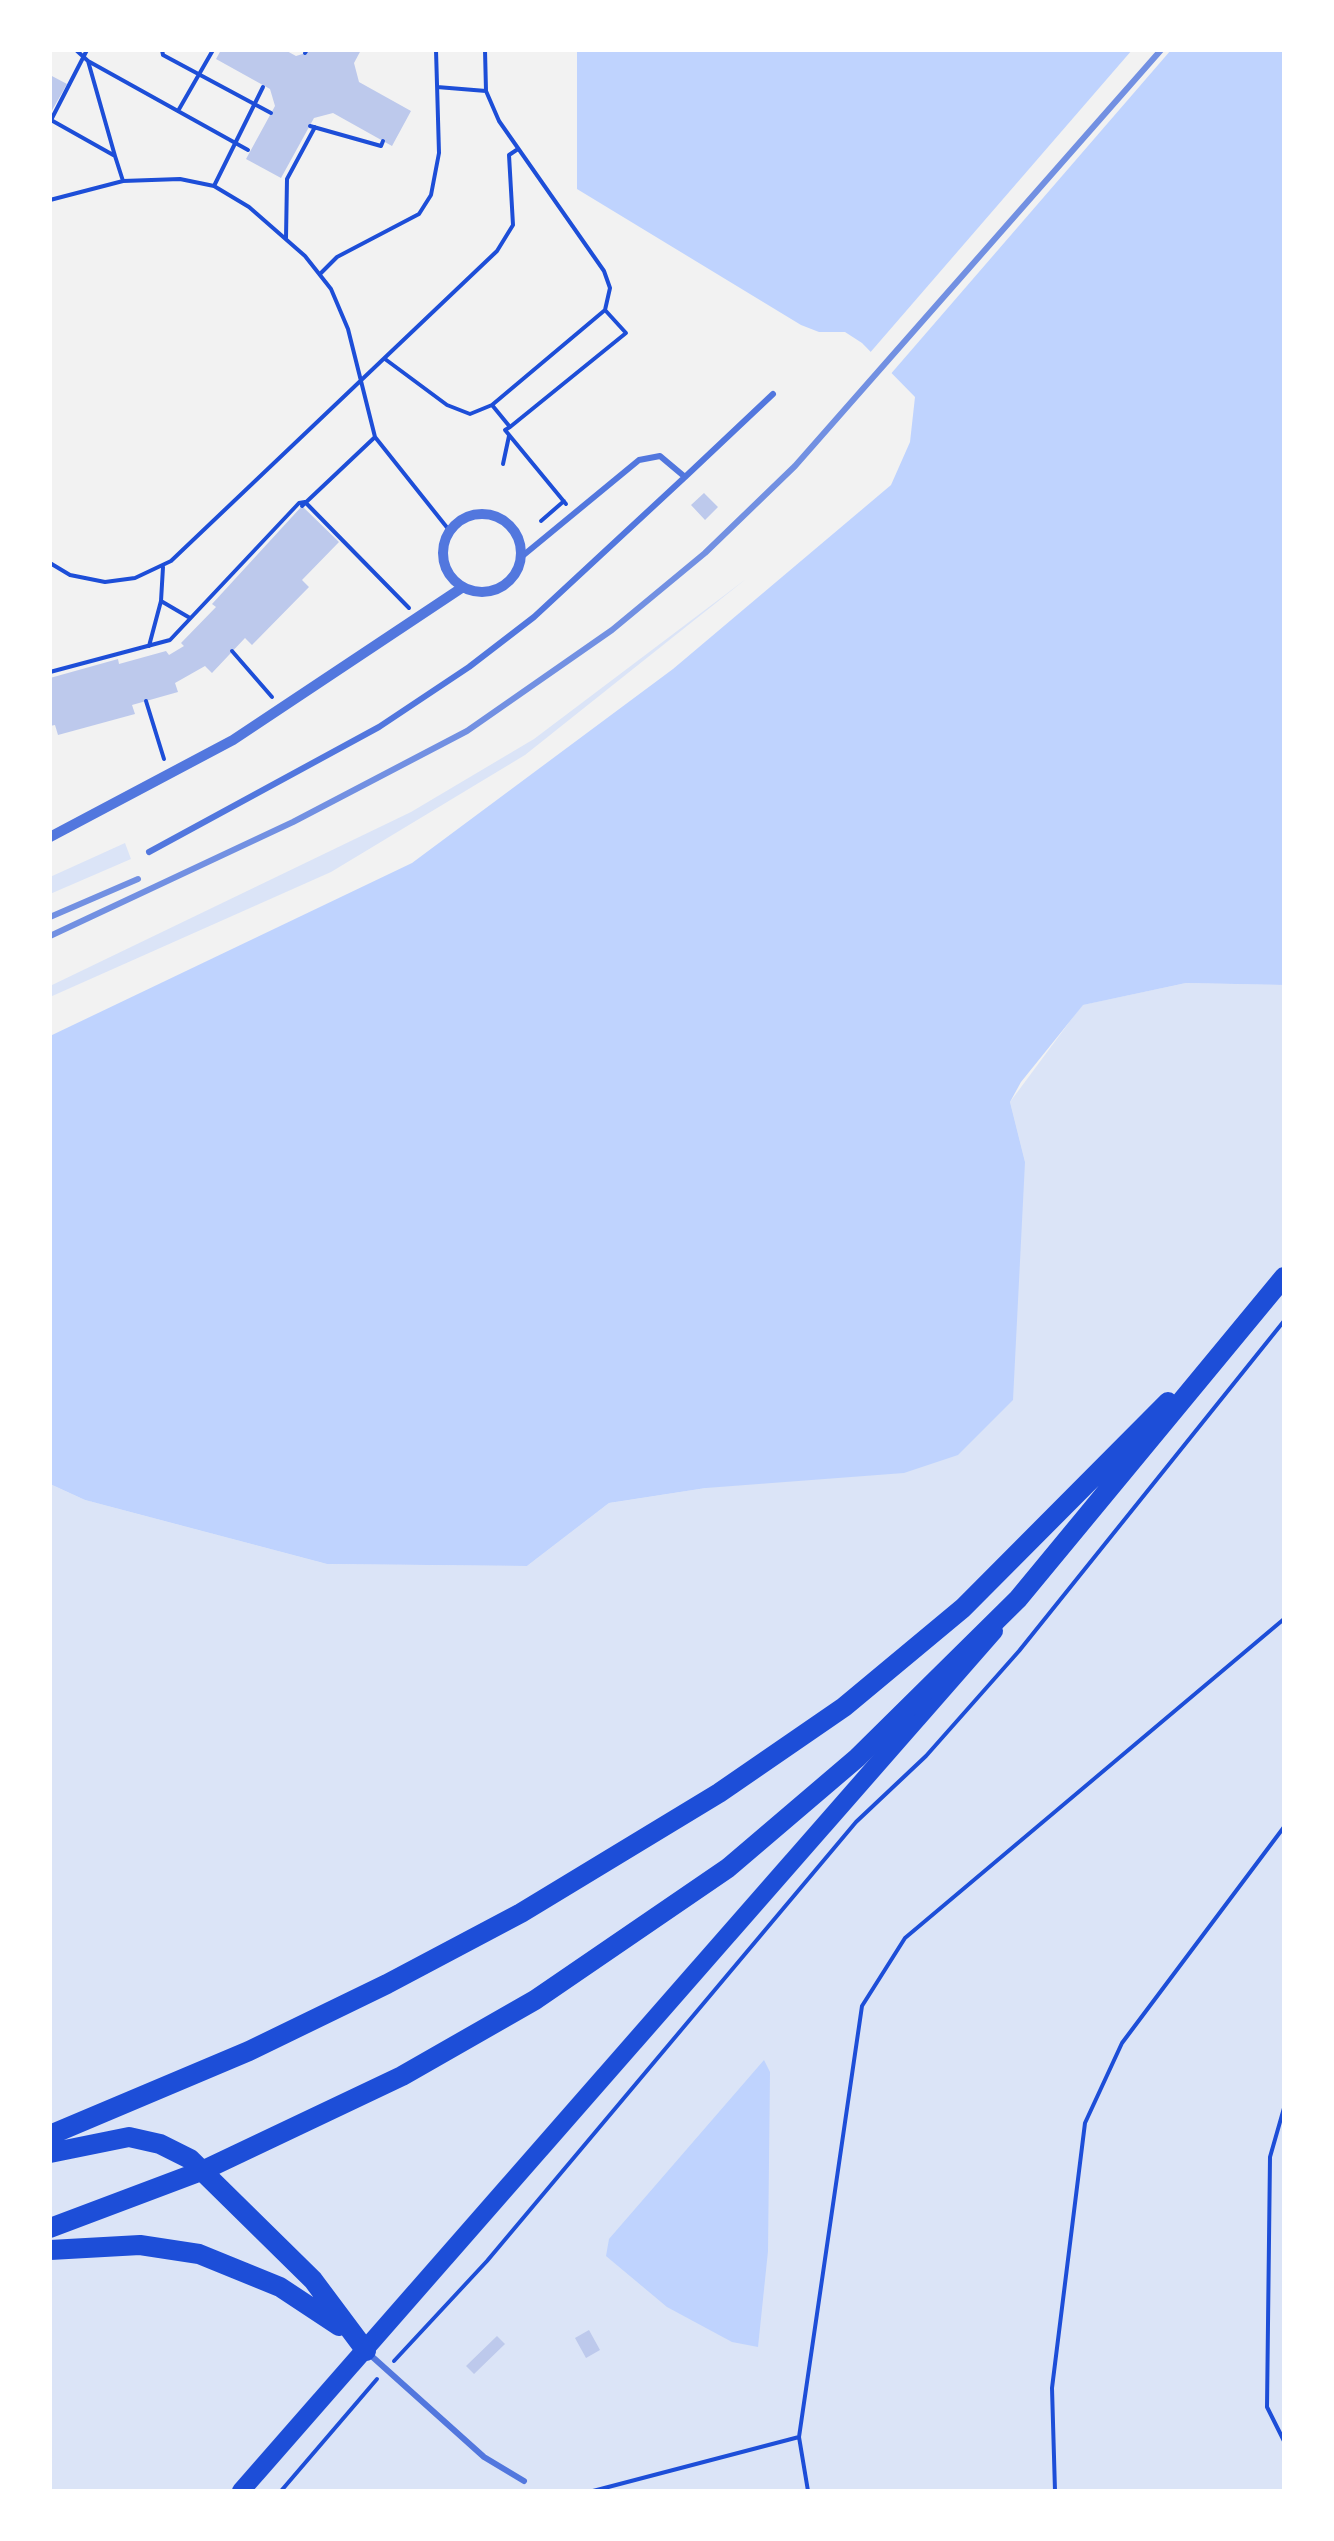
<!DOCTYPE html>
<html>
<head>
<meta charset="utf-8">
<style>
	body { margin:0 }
	#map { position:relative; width:1334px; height:2541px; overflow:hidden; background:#f2f2f2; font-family:Cabin,sans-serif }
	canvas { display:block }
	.frame { position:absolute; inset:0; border:52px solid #fff; pointer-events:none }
</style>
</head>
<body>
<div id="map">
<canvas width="1334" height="2541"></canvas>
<div class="frame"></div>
</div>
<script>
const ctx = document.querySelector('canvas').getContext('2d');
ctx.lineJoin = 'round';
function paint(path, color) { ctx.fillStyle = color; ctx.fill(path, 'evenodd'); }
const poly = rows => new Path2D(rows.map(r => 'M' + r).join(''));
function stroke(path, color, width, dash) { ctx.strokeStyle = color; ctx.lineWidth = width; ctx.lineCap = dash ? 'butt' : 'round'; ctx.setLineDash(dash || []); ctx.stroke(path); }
const green = poly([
	[746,579,525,755,331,872,50,997,50,986,411,812,534,739],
	[125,843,131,859,50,894,50,877],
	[1186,983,1284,985,1284,2491,50,2491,50,1484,85,1500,327,1564,527,1566,609,1503,706,1488,1025,1162,1010,1102,1082,1005]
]);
const water = poly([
	[577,50,1284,50,1284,985,1186,983,1083,1005,1021,1082,1010,1102,1025,1162,1013,1400,958,1455,904,1473,706,1488,609,1503,527,1566,327,1564,85,1500,50,1484,50,1036,412,863,673,669,891,485,910,442,915,397,862,343,845,332,819,332,801,325,577,189],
	[764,2060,770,2072,768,2251,758,2347,732,2342,667,2307,606,2256,609,2239]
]);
const pier = poly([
	[1132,50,1171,50,889,376,868,355]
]);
const building = poly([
	[221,50,285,50,296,56,315,50,361,50,354,63,359,82,411,111,392,146,333,113,314,118,281,178,246,159,275,106,270,89,216,59],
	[50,75,67,84,50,114],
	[704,493,718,507,705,520,691,505],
	[302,506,339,542,302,580,309,587,252,645,245,638,212,673,205,666,175,683,178,692,132,705,135,714,58,735,55,725,50,726,50,678,118,659,119,664,166,651,169,655,184,646,181,643,216,607,212,604],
	[589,2330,600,2350,586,2358,575,2338],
	[497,2336,505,2344,474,2374,466,2366]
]);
const path = poly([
	[76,50,88,61,115,156],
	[162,50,163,55,271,113],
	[305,53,307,50],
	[88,61,248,150],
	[437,87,486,91],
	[178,111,213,50],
	[51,120,115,156,123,181],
	[50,122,87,50],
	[310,126,381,146,383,141],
	[214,186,263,87],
	[50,200,123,181,180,179,214,186,249,207,305,256,331,289,348,329,375,437,449,530],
	[286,238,287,179,315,127],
	[320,274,337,257,419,214,431,195,439,153,436,50],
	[385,359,447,405,470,414,492,405,605,310,610,288,604,271,499,121,486,91,485,50],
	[492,405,510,427,505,430,566,504],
	[510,427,626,333,605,310],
	[503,464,509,436],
	[302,506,375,437],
	[541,521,564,501],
	[50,563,70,575,105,582,135,578,171,561,497,251,513,225,509,155,518,149],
	[161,601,190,618],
	[149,646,161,601,163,567],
	[232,651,272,697],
	[50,672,170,640,299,503,305,502,409,608],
	[146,701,164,759],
	[1284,2108,1270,2157,1267,2407,1284,2441],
	[394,2361,487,2261,856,1822,926,1756,1019,1651,1284,1321],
	[799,2437,862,2006,905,1938,1284,1619],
	[281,2491,377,2379],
	[593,2491,799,2437,808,2491],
	[1055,2491,1052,2388,1085,2123,1122,2043,1284,1827]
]);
const service = poly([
	[520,558,639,460,660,456,685,477,773,394],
	[149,852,379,727,469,667,534,617,685,477],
	[367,2352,484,2457,524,2481]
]);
const minor = poly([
	'443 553a39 39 0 1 1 78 0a39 39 0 1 1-78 0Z',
	[50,837,233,740,463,587]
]);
const secondary = poly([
	[241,2491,994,1631]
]);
const primary = poly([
	[50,2135,249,2051,387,1984,521,1913,719,1793,844,1707,963,1608,1168,1402],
	[50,2153,129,2137,160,2144,190,2159,313,2280,366,2351],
	[50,2228,204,2170,402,2076,535,2000,728,1868,857,1758,1018,1599,1284,1277],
	[50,2250,140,2245,199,2254,280,2287,339,2326]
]);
const rail = poly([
	[50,917,138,879],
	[50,936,293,822,467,731,612,630,705,553,795,466,1161,50]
]);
paint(green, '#dbe4f7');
paint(water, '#bfd3fe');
paint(pier, '#f2f2f2');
paint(building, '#bdc9ec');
stroke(path, '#1d4ed8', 4);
stroke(service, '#5277de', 6);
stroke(minor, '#5277de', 10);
stroke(secondary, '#1d4ed8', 18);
stroke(primary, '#1d4ed8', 20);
stroke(rail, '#7290e2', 6);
</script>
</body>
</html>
